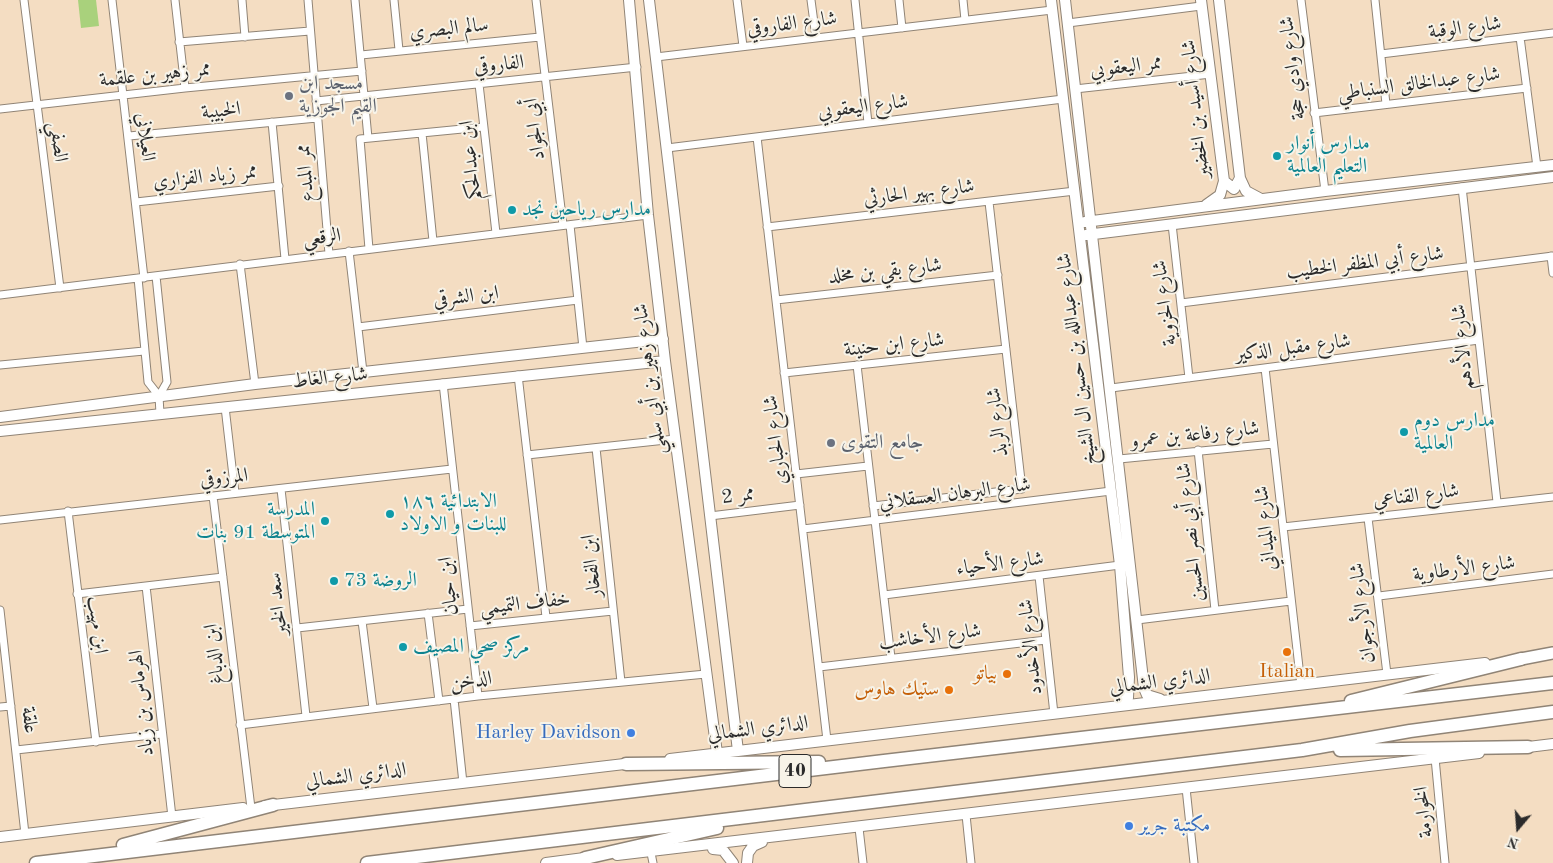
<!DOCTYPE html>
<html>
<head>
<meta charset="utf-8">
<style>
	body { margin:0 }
	#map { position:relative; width:1553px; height:863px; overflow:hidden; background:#f4ddc2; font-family:"Old Standard TT",serif }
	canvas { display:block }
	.north { position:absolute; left:1493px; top:803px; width:50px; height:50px; -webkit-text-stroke:4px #f7f3e8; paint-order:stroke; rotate:198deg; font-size:14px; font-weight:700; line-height:20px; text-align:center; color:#2b2b2b }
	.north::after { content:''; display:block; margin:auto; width:18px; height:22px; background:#2b2b2b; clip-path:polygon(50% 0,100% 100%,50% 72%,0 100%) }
</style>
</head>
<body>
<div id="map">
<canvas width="1553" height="863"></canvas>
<div class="north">N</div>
</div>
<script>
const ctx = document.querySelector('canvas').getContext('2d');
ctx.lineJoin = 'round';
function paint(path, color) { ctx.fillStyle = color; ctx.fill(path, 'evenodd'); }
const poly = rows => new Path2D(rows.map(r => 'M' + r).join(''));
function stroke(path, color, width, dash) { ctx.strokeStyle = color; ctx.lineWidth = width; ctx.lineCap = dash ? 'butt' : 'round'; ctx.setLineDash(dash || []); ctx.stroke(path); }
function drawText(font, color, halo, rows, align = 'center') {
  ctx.font = font + ' "Old Standard TT",Amiri,serif'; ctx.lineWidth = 4; ctx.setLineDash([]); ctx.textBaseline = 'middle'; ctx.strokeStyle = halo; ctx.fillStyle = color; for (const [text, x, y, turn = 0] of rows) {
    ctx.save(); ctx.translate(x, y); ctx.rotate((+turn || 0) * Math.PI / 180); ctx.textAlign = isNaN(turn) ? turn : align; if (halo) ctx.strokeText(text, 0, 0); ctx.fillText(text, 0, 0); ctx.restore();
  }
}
const green = poly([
	[78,0,96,0,99,26,81,28]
]);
const street = poly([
	[24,0,60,288],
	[112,0,144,278],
	[175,0,185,88],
	[242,0,245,37],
	[308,0,329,254],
	[355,0,368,138],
	[394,0,399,50],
	[536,0,563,225],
	[737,0,743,46],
	[811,0,816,38],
	[855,0,868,123],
	[899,0,902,28],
	[963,0,965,20],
	[1301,0,1325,191],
	[1375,0,1386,104],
	[1068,23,1201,6],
	[1520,37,1537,167],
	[179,42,310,31],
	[1381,54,1553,33],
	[361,55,540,37],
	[656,57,1052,10],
	[479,84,496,233],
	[1075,89,1211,74],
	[316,101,637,67],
	[0,109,185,88,362,71],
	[1314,113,1527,88],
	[272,122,285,259],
	[422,133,433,241],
	[129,136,317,118],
	[757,137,827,740],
	[667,148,1063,99],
	[1462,187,1497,502],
	[136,202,279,186],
	[1172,224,1189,378],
	[570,225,583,348],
	[767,227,1075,191],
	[369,249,360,139,483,127],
	[349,251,363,372],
	[1551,256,1553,273],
	[240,264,255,384],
	[156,276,167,382,159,396],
	[138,278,148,382,159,396,160,414],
	[0,295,648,215],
	[776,300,998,275],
	[1181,303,1553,256],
	[358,327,578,300],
	[0,365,144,351],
	[857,365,891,658],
	[1265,368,1301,685],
	[784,373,1006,349],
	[518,375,546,617],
	[443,383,478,696],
	[1111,388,1479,340],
	[225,407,235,493],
	[596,448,621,682],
	[1198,450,1215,610],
	[527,455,675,439],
	[1119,459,1273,444],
	[796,474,868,466],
	[281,489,306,716],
	[213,496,251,808],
	[873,506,1022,489,989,202],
	[68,511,96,742],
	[710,516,800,505],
	[1368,518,1387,674],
	[0,520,452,469],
	[1283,527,1553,497],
	[803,529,1111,491],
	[1039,576,1054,714],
	[146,586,172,817],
	[77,594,223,577],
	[884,595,1120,565],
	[1379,596,1553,574],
	[0,610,25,834],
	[428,613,439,701],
	[1137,620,1291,601],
	[362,621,373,708],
	[470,626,613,611],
	[297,628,468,609],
	[819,667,1046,640],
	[454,699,463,783],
	[0,707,11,706],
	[240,725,478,696,706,674],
	[16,750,161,734],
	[1435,758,1445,863],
	[1186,788,1194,863],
	[966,815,971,863],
	[859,828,863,863],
	[651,853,653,863]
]);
const secondary = poly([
	[629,0,648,215,665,361,717,753],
	[649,0,738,751],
	[1051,0,1120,565,1129,677,1128,698,1119,704],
	[1065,0,1144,688,1147,695,1160,699],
	[1201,0,1224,181,1220,195,1206,205],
	[1219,0,1240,178,1246,191,1261,199],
	[1224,181,1234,189,1240,178],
	[1085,222,1325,191,1553,165],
	[1086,235,1553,177],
	[0,417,255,384,663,339],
	[0,431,665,361],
	[1520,748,1553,744],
	[670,759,1485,663],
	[265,806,633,763],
	[0,837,243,808],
	[713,849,723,850,733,863],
	[617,855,1479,753],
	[546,863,592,857],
	[747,863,748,853,753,846,762,842]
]);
const primary = poly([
	[1521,659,1553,653]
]);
const highway = poly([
	[1351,701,1521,659],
	[1340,750,1528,747],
	[626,764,819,762],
	[123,845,273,805],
	[585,858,717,828],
	[36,863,884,761,1553,683],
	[367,863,1302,750,1410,731,1553,712]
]);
const markers = [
	[289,96,5,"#6b7280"],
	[1277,156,5,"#0f9aa8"],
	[512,210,5,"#0f9aa8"],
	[1404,432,5,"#0f9aa8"],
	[831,443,5,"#6b7280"],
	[390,514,5,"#0f9aa8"],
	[325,521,5,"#0f9aa8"],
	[334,581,5,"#0f9aa8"],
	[403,647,5,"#0f9aa8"],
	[1287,652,5,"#e8710a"],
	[1007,674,5,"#e8710a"],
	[949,690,5,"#e8710a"],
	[631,733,5,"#3f7fe0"],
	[1129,826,5,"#3f7fe0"]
];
const shields = [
	[795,771,32]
];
const shieldNames = [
	["40",795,771]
];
const streetNames = [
	["شارع الفاروقي",792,24,-7],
	["شارع الوقبة",1465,28,-7],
	["سالم البصري",449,29,-6],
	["الفاروقي",499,65,-6],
	["ممر اليعقوبي",1126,67,-7],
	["شارع وادي حجة",1293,68,-97],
	["ممر زهير بن علقمة",155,75,-6],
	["شارع عبدالخالق السنباطي",1419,84,-7],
	["شارع اليعقوبي",863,107,-7],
	["شارع أسيد بن الخضير",1196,109,-96],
	["الخبيبة",221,111,-6],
	["أبي الجواد",535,129,-97],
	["العيلاني",145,137,83],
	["الصفي",58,142,83],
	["ابن عبدالحكم",471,160,-96],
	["ممر المبدع",306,173,-95],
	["ممر زياد الفزاري",205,177,-6],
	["شارع بهير الحارثي",919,193,-7],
	["الرقعي",322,238,-7],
	["شارع أبي المظفر الخطيب",1365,263,-7],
	["شارع بقي بن مخلد",885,271,-6],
	["ابن الشرقي",466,297,-7],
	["شارع الحزوية",1165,303,-97],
	["شارع ابن حنينة",894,345,-6],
	["شارع الأدهم",1463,347,-96],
	["شارع مقبل الذكير",1293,348,-7],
	["شارع عبدالله بن حسين ال الشيخ",1077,359,-97],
	["شارع الغاط",330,378,-6],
	["شارع زهير بن أبي سلمي",650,379,-97],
	["شارع الربذ",998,422,-97],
	["شارع رفاعة بن عمرو",1195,435,-6],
	["شارع الحباري",776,440,-97],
	["المرزوقي",224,478,-6],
	["شارع البرهان العسقلاني",955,494,-7],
	["ممر 2",738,496,-7],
	["شارع القناعي",1416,496,-7],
	["شارع الميداني",1266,528,-96],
	["شارع أبي نصر الحسين",1191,532,-96],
	["شارع الأحياء",1000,564,-7],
	["ابن الفخار",592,566,-96],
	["شارع الأرطاوية",1464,569,-7],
	["ابن حيان",449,586,-96],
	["سعد الخير",278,604,-96],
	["خفاف التميمي",525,604,-6],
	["شارع الأرجوان",1363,613,-97],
	["ابن مهيب",97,625,83],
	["شارع الأخاشب",930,637,-7],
	["شارع الأخدود",1031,647,-96],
	["ابن الدباغ",215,654,-97],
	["الدخن",471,681,-7],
	["الدائري الشمالي",1160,682,-7],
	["الهرماس بن زياد",142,703,-96],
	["علقة",29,720,83],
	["الدائري الشمالي",758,729,-7],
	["الدائري الشمالي",356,776,-7],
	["الخوارمة",1424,812,-96]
];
const worshipNames = [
	["مسجد ابن",299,84],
	["القيم الجوزية",299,107],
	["جامع التقوى",841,443]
];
const cultureNames = [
	["مدارس أنوار",1287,144],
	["التعليم العالمية",1287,167],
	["مدارس رياحين نجد",522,210],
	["مدارس دوم",1414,421],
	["العالمية",1414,444],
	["الابتدائية ١٨٦",400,502],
	["للبنات و الاولاد",400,525],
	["المدرسة",315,510,"right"],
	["المتوسطة 91 بنات",315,533,"right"],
	["الروضة 73",344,581],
	["مركز صحي المصيف",413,647]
];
const foodNames = [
	["Italian",1287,672,"center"],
	["بياتو",997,674],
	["ستيك هاوس",939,690]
];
const shopNames = [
	["Harley Davidson",621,733],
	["مكتبة جرير",1139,826,"left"]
];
paint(green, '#a9d17c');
stroke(street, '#908476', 9);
stroke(secondary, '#908476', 12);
stroke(primary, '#908476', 14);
stroke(highway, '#908476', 15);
stroke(street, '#fff', 7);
stroke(secondary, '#fff', 10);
stroke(primary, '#fff', 11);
stroke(highway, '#fff', 12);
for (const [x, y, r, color] of markers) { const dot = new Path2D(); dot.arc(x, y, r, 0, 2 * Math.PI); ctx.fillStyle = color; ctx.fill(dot); stroke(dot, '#f7f3e8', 2); }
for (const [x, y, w] of shields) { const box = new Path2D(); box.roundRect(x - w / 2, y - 16.5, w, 33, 4); ctx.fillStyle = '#f7f3e8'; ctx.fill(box); stroke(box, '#2b2b2b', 1); }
drawText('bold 19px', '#2b2b2b', null, shieldNames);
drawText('20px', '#2b2b2b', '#f7f3e8', streetNames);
drawText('20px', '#5b616d', '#f7f3e8', worshipNames, 'left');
drawText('20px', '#0d838f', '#f7f3e8', cultureNames, 'left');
drawText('20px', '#c56008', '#f7f3e8', foodNames, 'right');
drawText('20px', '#366cbe', '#f7f3e8', shopNames, 'right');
</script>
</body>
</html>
